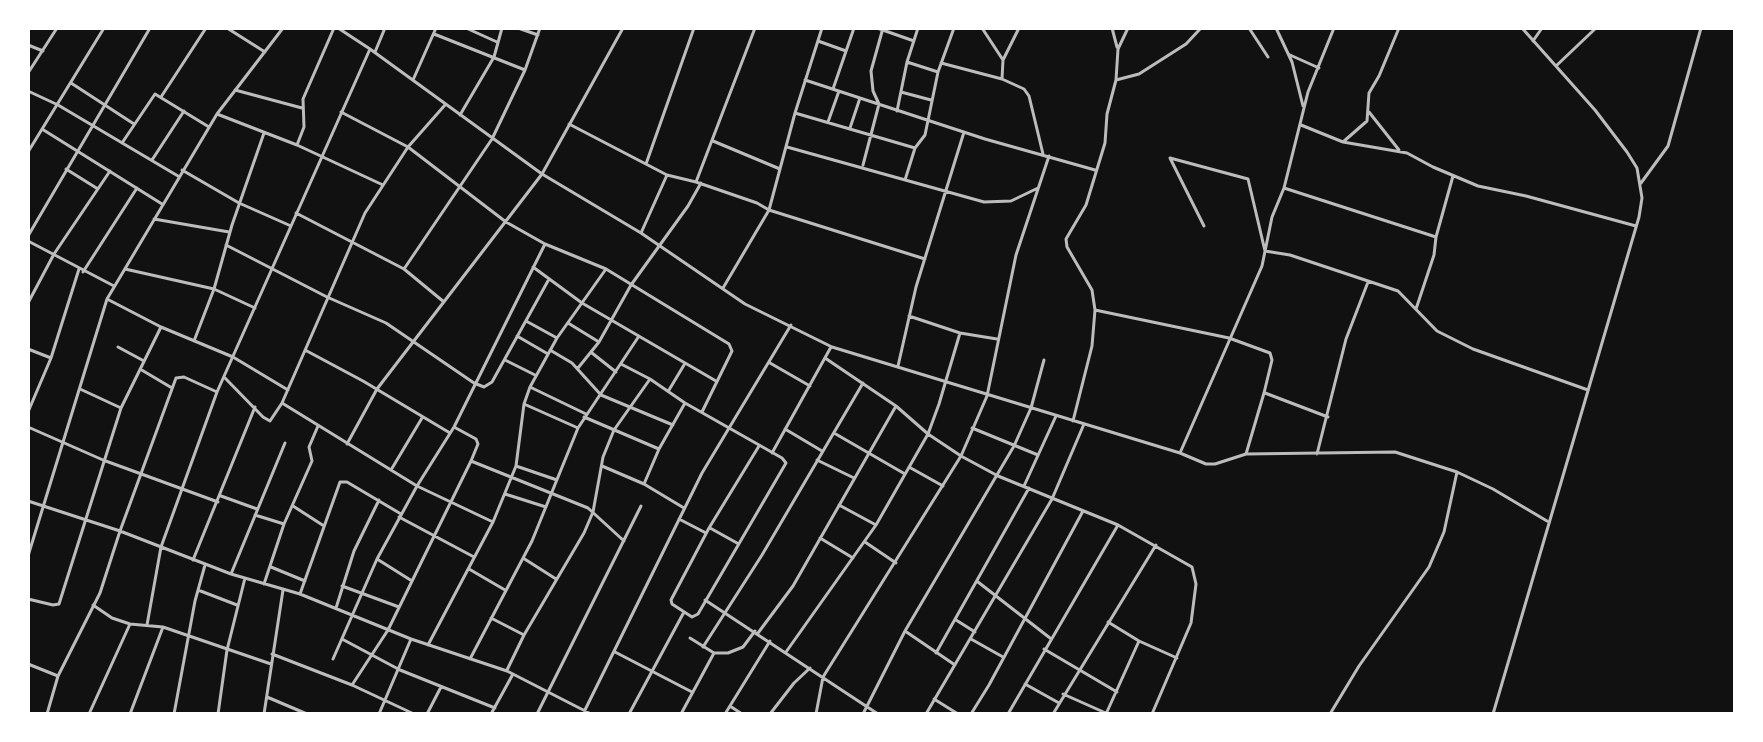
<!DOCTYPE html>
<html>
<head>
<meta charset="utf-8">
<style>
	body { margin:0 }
	#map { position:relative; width:1763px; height:742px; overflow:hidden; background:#111; font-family:"Roboto Serif",serif }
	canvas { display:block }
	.frame { position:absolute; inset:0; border:30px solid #fff; pointer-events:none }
</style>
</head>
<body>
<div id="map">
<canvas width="1763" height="742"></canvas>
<div class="frame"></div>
</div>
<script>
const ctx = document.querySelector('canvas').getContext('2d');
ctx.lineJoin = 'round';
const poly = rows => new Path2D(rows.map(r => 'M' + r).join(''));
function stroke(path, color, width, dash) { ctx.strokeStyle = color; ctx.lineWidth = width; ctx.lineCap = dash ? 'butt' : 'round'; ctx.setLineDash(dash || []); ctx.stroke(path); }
const minor = poly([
	[227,28,265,52],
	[338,28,370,49,542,174,641,233,745,304,832,347,1180,453,1206,464,1215,464,1246,454,1395,452,1457,472,1493,489,1547,521],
	[466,28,497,42],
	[518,28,538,35],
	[877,28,914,41],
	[982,28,1003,60,1002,79],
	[1112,28,1117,47],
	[1249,28,1268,57],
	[1276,28,1292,62,1303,106],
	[434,34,525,70],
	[818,41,846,51],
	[1533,41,1542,28],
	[28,45,43,51],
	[375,52,385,28],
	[1290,55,1319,68],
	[1003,60,1019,28],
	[907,62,938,72],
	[941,63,1002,79,1024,89,1029,96,1043,154],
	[1556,66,1596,28],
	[28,73,57,28],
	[413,80,436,28],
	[805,80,985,139,1095,170],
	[1116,80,1139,74,1186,44,1201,28],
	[71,83,134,124],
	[833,89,854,28],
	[235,90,302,108],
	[28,91,58,105,178,176],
	[901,92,931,100],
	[161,97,206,28],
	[897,111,907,62,918,28],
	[341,112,408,147,506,222,545,244,606,269,729,344,732,351,702,412],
	[1369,112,1399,150],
	[795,113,915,148],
	[217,114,297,145,383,185],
	[460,115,494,57,502,28],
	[828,122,839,91],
	[569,124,667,175,641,233],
	[1301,125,1343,142,1407,153,1433,167,1478,186,1526,196,1636,226],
	[850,128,860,98],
	[42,129,162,204],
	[713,141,780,169],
	[1343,142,1367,121,1369,93,1379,76,1399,28],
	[122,143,155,94,209,127],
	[297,145,304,127,303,99,334,28],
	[787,147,984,202,1011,201,1038,188],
	[28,152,104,28],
	[1170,158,1248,179,1265,251,1290,255,1398,291,1437,331,1473,349,1588,390],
	[1170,158,1204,226],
	[152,160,184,111],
	[646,164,694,28],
	[863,165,879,104,873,91,871,71,883,28],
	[66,169,98,189],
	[182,170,239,203,291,226],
	[667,175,696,182,757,203,769,210,925,259],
	[905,180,915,148,925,135,938,72,954,28],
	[696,182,755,28],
	[1641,183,1668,146,1701,28],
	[1284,188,1436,237],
	[296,213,404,269,444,302],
	[154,219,229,232],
	[28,236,150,28],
	[28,241,114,286],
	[226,245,327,297,386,323,474,383,484,387,492,382,549,279],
	[533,267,582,303,716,381],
	[125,269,214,289,255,308],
	[404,269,492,139,525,70,540,28],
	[83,272,137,188],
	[723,288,769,210,795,113,822,28],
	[107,299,161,327,233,357,288,390],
	[28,303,54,254,110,171],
	[1416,309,1434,255,1436,237,1453,176],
	[1095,310,1229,338,1270,353,1272,360,1264,393,1246,454],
	[526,321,557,338],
	[568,323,599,342],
	[960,333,997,339],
	[517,336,548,354],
	[194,341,214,289,232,225,264,133],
	[118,347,144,361],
	[28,349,51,358],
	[305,350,363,381,450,433],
	[550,350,572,363,601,395,673,425],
	[592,353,616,372],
	[825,358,896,406,928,434,961,456,998,476,1118,525,1192,567,1196,584,1191,623,1152,714],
	[505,360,535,375],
	[770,363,810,386],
	[621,364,650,379,685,403,782,458,786,463,698,614,692,617,672,604,671,600,709,528,759,446],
	[898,366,916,287,964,132],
	[578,368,599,342,631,285,688,206,701,183],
	[140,369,172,388],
	[225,378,263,417,270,421,282,403,365,213,408,147,445,105],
	[530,387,586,414],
	[80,389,121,408],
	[669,390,684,365],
	[1265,393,1328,417],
	[282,403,417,486,493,522],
	[524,404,578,428],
	[28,412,51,358,79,269],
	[584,417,659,449],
	[1073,421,1092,346,1095,310,1092,290,1067,247,1066,239,1086,205,1105,143,1107,114,1116,80,1118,49,1128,28],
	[28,427,103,460,218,502],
	[972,428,1038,455],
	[785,429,822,451],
	[834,433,905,474],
	[347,444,377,389,542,174,623,28],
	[772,453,831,347],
	[1180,453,1262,266,1272,217,1284,188,1308,92,1334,28],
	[1317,454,1346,339,1368,282],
	[817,460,854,478],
	[471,461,588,508,624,541],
	[516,466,557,480],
	[602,466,644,484],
	[909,467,943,486],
	[391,470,422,418],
	[1024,486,1056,416],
	[505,494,546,507],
	[221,496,257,509],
	[28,501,120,531,231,574,300,594,411,639,507,671,591,714],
	[839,505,876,525],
	[293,506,324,526],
	[684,508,644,484,659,449,685,403],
	[255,515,284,524],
	[399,517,474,557],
	[679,519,706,533],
	[710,528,737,543],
	[820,538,853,558],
	[865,542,896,563],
	[28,556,107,299,217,114,283,28],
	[523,558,556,579],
	[377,559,412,581],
	[193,560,255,407],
	[271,567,305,581],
	[469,569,505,590],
	[231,574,285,443],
	[978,582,1050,638],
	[264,584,284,524,312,461,309,447,318,426],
	[342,586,399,607],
	[198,590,237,605],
	[300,594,340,482,347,482,401,514],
	[28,599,53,605,59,604,121,408,161,327],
	[705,600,878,714],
	[93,605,112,618,130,624,163,627,271,664],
	[336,608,354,551,379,500],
	[491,618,524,635],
	[956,620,975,632],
	[147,625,161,547,217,392,370,49],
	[905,631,955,665],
	[758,633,793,586,896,406],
	[690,638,714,653,728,653,743,647,755,631],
	[342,639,400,670,495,708],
	[971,639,1003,657],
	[1139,641,1177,658],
	[428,645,493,522,516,466,524,404,530,387,557,338,606,269],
	[703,647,762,555,863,383],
	[1044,649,1117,692],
	[615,652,692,692],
	[786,652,876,525,928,434,939,404,960,333,909,316],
	[936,653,1029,488],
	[272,654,352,685,414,714],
	[333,659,377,559,417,486,454,427,545,244],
	[470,659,532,541,578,428,639,336],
	[28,664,58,676],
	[507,670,524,635,584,533,593,512,603,457,614,430,650,379],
	[1025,684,1059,703],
	[352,685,388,630,471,461,478,444,476,439,454,427],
	[1063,694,1108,714],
	[267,697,307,714],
	[934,699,958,714],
	[730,706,742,714],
	[47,714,58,676,100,593,120,531,176,378,184,377,217,392],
	[89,714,130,624],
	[130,714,163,627],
	[174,714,195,601,205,565],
	[218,714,227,650,245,578],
	[264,714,283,590],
	[379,714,411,639],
	[427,714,441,687],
	[491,714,513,674],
	[537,714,641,506],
	[583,714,702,473,791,325],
	[629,714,684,612],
	[681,714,714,653],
	[725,714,770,641],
	[770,714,794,683,810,668],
	[816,714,823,677,961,456,987,396,1016,255,1049,156],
	[863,714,905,631,1014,446,1031,408,1044,360],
	[926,714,1052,499,1084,424],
	[971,714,989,685,1083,511],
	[1008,714,1118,525],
	[1053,714,1156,545],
	[1106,714,1139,641,1108,622],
	[1330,714,1359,666,1429,567,1444,532,1457,472],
	[1493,714,1639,217,1642,198,1637,168,1627,152,1595,110,1522,28]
]);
stroke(minor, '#bcbcbc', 3);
</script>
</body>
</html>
